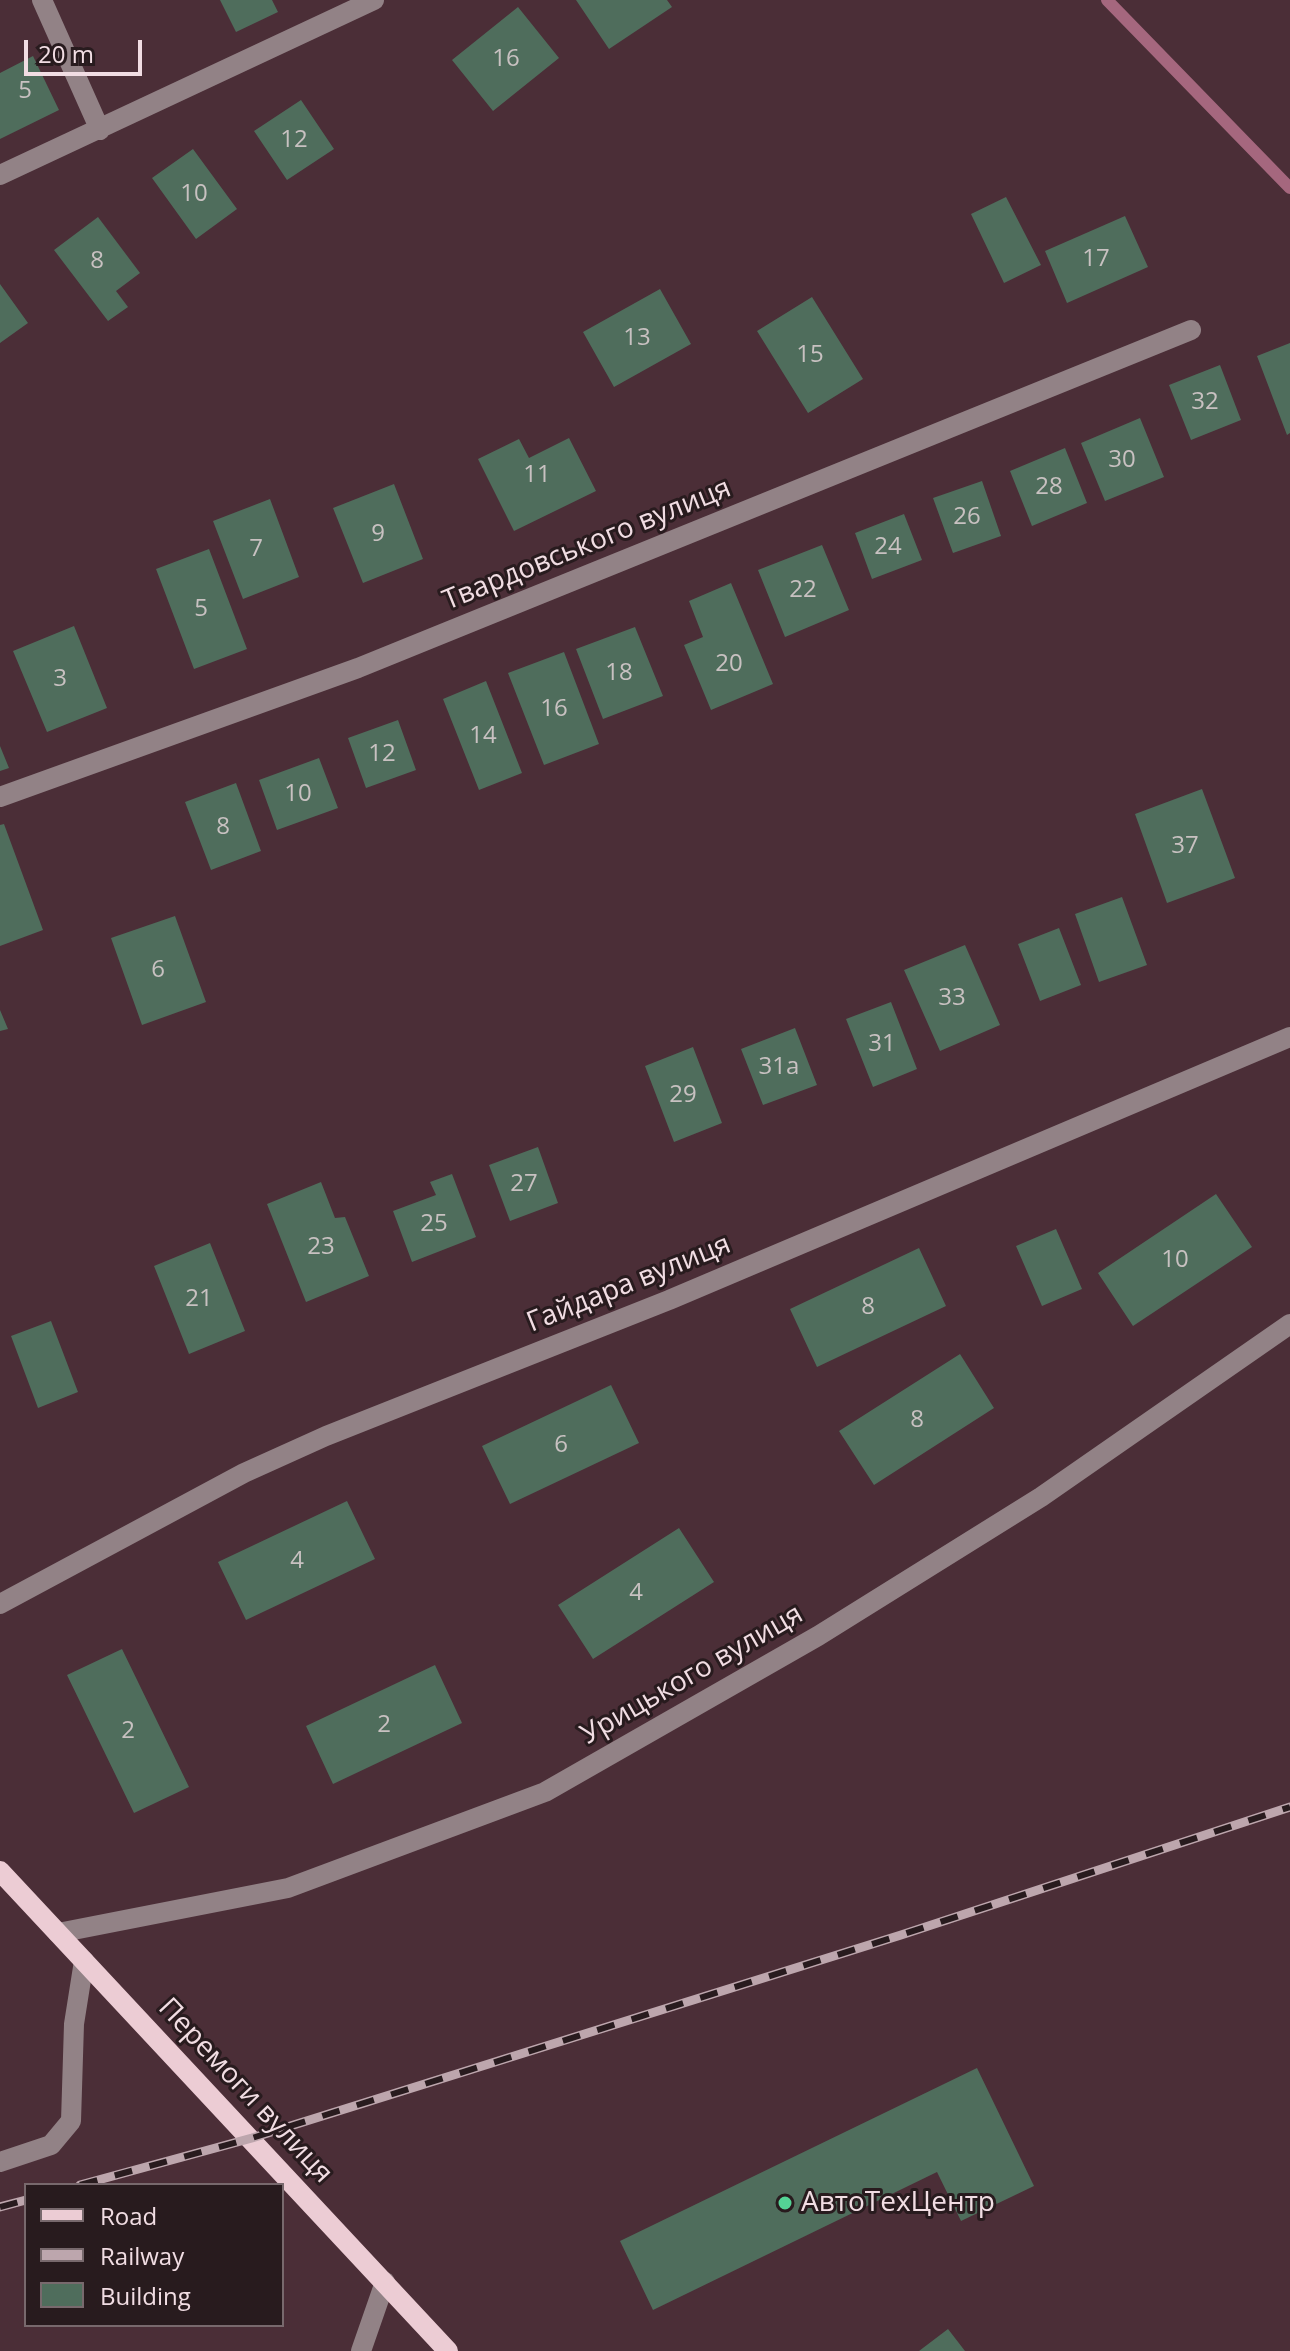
<!DOCTYPE html>
<html>
<head>
<meta charset="utf-8">
<style>
	body { margin:0 }
	#map { position:relative; width:1290px; height:2351px; overflow:hidden; background:#4b2e37; font-family:"Open Sans",sans-serif }
	canvas { display:block }
	.legend { position:absolute; left:24px; top:2183px; width:260px; height:144px; box-sizing:border-box; background:#281b1e; border:2px solid #78696d; margin:0; padding:10px 14px; list-style:none; font-size:24px; color:#f1dde3 }
	.legend li { display:flex; align-items:center; gap:16px; height:40px }
	.legend b { width:40px; border:2px solid #78696d }
	.scale { position:absolute; left:24px; top:40px; width:118px; height:36px; box-sizing:border-box; border:4px solid #f1dde3; border-top:0; padding-left:10px; font-size:24px; line-height:28px; white-space:nowrap; color:#f1dde3; -webkit-text-stroke:6px #281b1e; paint-order:stroke }
</style>
</head>
<body>
<div id="map">
<canvas width="1290" height="2351"></canvas>
<ul class="legend">
<li><b style="height:10px;background:#ecccd4"></b>Road</li>
<li><b style="height:10px;background:#bda6ad"></b>Railway</li>
<li><b style="height:22px;background:#4f6d5c"></b>Building</li>
</ul>
<div class="scale">20 m</div>
</div>
<script>
const ctx = document.querySelector('canvas').getContext('2d');
ctx.lineJoin = 'round';
const poly = rows => new Path2D(rows.map(r => 'M' + r).join(''));
function stroke(path, color, width, dash) { ctx.strokeStyle = color; ctx.lineWidth = width; ctx.lineCap = dash ? 'butt' : 'round'; ctx.setLineDash(dash || []); ctx.stroke(path); }
function paint(path, color) { ctx.fillStyle = color; ctx.fill(path, 'evenodd'); }
function drawText(font, color, halo, rows, align = 'center') {
  ctx.font = font + ' "Open Sans",sans-serif'; ctx.lineWidth = 6; ctx.setLineDash([]); ctx.textBaseline = 'middle'; ctx.strokeStyle = halo; ctx.fillStyle = color; for (const [text, x, y, turn = 0] of rows) {
    ctx.save(); ctx.translate(x, y); ctx.rotate((+turn || 0) * Math.PI / 180); ctx.textAlign = isNaN(turn) ? turn : align; if (halo) ctx.strokeText(text, 0, 0); ctx.fillText(text, 0, 0); ctx.restore();
  }
}
const stream = poly([
	[1107,0,1290,188]
]);
const building = poly([
	[220,0,272,0,278,12,236,32],
	[576,0,667,0,672,7,609,49],
	[518,7,559,58,493,111,452,60],
	[33,56,59,110,0,139,0,73],
	[301,100,334,149,287,180,254,131],
	[193,149,237,209,196,239,152,178],
	[1006,197,1041,265,1004,283,971,214],
	[1125,216,1148,267,1067,303,1045,251],
	[98,217,140,273,116,291,128,307,108,321,54,250],
	[0,284,28,323,0,343],
	[660,289,691,344,614,387,583,332],
	[812,297,863,379,808,413,757,331],
	[1290,343,1290,433,1287,435,1257,356],
	[1220,365,1241,420,1191,440,1169,385],
	[1140,418,1164,477,1105,501,1081,443],
	[569,438,596,491,514,531,478,459,519,439,529,458],
	[1065,448,1087,503,1032,526,1010,471],
	[982,481,1001,536,953,553,933,498],
	[394,484,423,559,363,583,333,508],
	[270,499,299,577,243,599,213,521],
	[904,514,922,560,872,579,855,533],
	[822,545,849,610,785,637,758,570],
	[209,549,247,649,194,669,156,569],
	[731,583,773,684,711,710,684,645,703,637,689,601],
	[74,626,107,708,47,732,13,651],
	[635,627,663,696,603,719,576,649],
	[564,652,599,744,544,765,508,673],
	[486,681,522,773,479,790,443,699],
	[398,720,416,770,366,788,348,738],
	[0,746,9,768,0,771],
	[319,758,338,808,277,830,259,780],
	[236,783,261,851,211,870,185,802],
	[1202,789,1235,878,1167,903,1135,814],
	[4,824,43,930,0,946,0,825],
	[1122,897,1147,965,1099,982,1075,914],
	[175,916,206,1002,142,1025,111,938],
	[1059,928,1081,985,1040,1001,1018,944],
	[965,945,1000,1025,940,1051,904,970],
	[891,1002,917,1069,873,1087,846,1019],
	[0,1010,8,1029,0,1031],
	[795,1028,817,1085,763,1105,741,1049],
	[693,1047,722,1123,674,1142,645,1066],
	[538,1147,558,1203,510,1221,489,1165],
	[452,1174,476,1237,412,1262,393,1211,436,1195,430,1182],
	[321,1182,335,1218,345,1217,369,1276,306,1302,267,1204],
	[1216,1194,1252,1247,1133,1326,1098,1273],
	[1056,1229,1082,1289,1042,1306,1016,1246],
	[210,1243,245,1331,189,1354,154,1266],
	[919,1248,946,1306,817,1367,790,1309],
	[51,1321,78,1392,38,1408,11,1336],
	[960,1354,994,1408,874,1485,839,1431],
	[611,1385,639,1443,510,1504,482,1446],
	[347,1501,375,1559,246,1620,218,1562],
	[679,1528,714,1582,593,1659,558,1605],
	[122,1649,189,1787,134,1813,67,1675],
	[435,1665,462,1723,333,1784,306,1726],
	[977,2068,1034,2186,961,2221,937,2172,653,2310,620,2241],
	[948,2329,965,2351,919,2351]
]);
const minor = poly([
	[42,0,100,130],
	[0,175,374,0],
	[0,797,358,668,1191,330],
	[0,1604,244,1473,326,1436,669,1300,1290,1037],
	[58,1933,288,1888,545,1792,818,1636,1041,1497,1290,1324],
	[0,2162,51,2145,71,2121,74,2024,84,1961],
	[361,2351,385,2282]
]);
const major = poly([
	[0,1871,448,2351]
]);
const rail = poly([
	[80,2185,252,2138,901,1935,1290,1807],
	[0,2207,26,2200]
]);
const markers = [
	[785,2203,8,"#54d395"]
];
const numberNames = [
	["16",506,59],
	["5",25,91],
	["12",294,140],
	["10",194,194],
	["17",1096,259],
	["8",97,261],
	["13",637,338],
	["15",810,355],
	["32",1205,402],
	["30",1122,460],
	["11",537,475],
	["28",1049,487],
	["26",967,517],
	["9",378,534],
	["24",888,547],
	["7",256,549],
	["22",803,590],
	["5",201,609],
	["20",729,664],
	["18",619,673],
	["3",60,679],
	["16",554,709],
	["14",483,736],
	["12",382,754],
	["10",298,794],
	["8",223,827],
	["37",1185,846],
	["6",158,970],
	["33",952,998],
	["31",882,1044],
	["31а",779,1067],
	["29",683,1095],
	["27",524,1184],
	["25",434,1224],
	["23",321,1247],
	["10",1175,1260],
	["21",199,1299],
	["8",868,1307],
	["8",917,1420],
	["6",561,1445],
	["4",297,1561],
	["4",636,1593],
	["2",384,1725],
	["2",128,1731]
];
const streetNames = [
	["Твардовського вулиця",587,545,-22],
	["Гайдара вулиця",629,1284,-22],
	["Урицького вулиця",692,1675,-30],
	["Перемоги вулиця",245,2091,47]
];
const poiNames = [
	["АвтоТехЦентр",801,2203]
];
stroke(stream, '#a5677e', 12);
paint(building, '#4f6d5c');
stroke(minor, '#928286', 20);
stroke(major, '#ecccd4', 20);
stroke(rail, '#bda6ad', 9);
stroke(rail, '#281b1e', 6, [18]);
for (const [x, y, r, color] of markers) { const dot = new Path2D(); dot.arc(x, y, r, 0, 2 * Math.PI); ctx.fillStyle = color; ctx.fill(dot); stroke(dot, '#281b1e', 3); }
drawText('24px', '#c8c1c1', null, numberNames);
drawText('28px', '#f1dde3', '#281b1e', streetNames);
drawText('28px', '#f1dde3', '#281b1e', poiNames, 'left');
</script>
</body>
</html>
